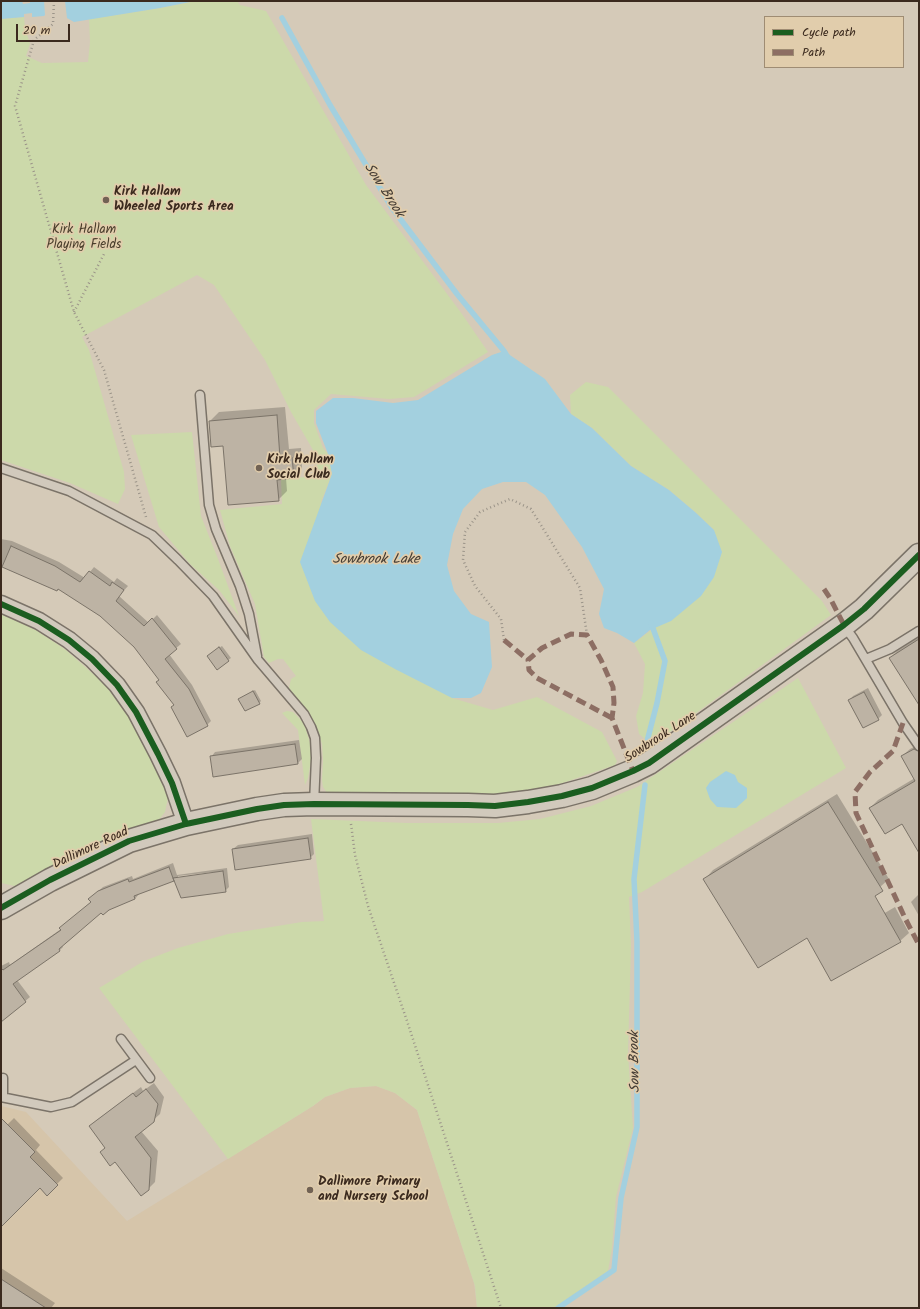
<!DOCTYPE html>
<html>
<head>
<meta charset="utf-8">
<style>
	body { margin:0 }
	#map { position:relative; width:920px; height:1309px; overflow:hidden; background:#d5cab8; font-family:Kalam,sans-serif }
	canvas { display:block }
	.frame { position:absolute; inset:0; border:2px solid #3b2a1e; pointer-events:none }
	.legend { position:absolute; left:764px; top:16px; width:140px; height:52px; box-sizing:border-box; background:#e1cdac; border:1px solid #9f8c73; margin:0; padding:5px 7px; list-style:none; font-size:12px; color:#3b2a1e }
	.legend li { display:flex; align-items:center; gap:8px; height:20px }
	.legend b { width:20px; border:1px solid #9f8c73 }
	.scale { position:absolute; left:16px; top:24px; width:54px; height:18px; box-sizing:border-box; border:2px solid #3b2a1e; border-top:0; padding-left:5px; font-size:12px; line-height:14px; white-space:nowrap; color:#3b2a1e; -webkit-text-stroke:3px #e1cdac; paint-order:stroke }
</style>
</head>
<body>
<div id="map">
<canvas width="920" height="1309"></canvas>
<div class="frame"></div>
<ul class="legend">
<li><b style="height:5px;background:#1b5e20"></b>Cycle path</li>
<li><b style="height:5px;background:#8d6e63"></b>Path</li>
</ul>
<div class="scale">20 m</div>
</div>
<script>
const ctx = document.querySelector('canvas').getContext('2d');
ctx.lineJoin = 'round';
function paint(path, color) { ctx.fillStyle = color; ctx.fill(path, 'evenodd'); }
const poly = rows => new Path2D(rows.map(r => 'M' + r).join(''));
function stroke(path, color, width, dash) { ctx.strokeStyle = color; ctx.lineWidth = width; ctx.lineCap = dash ? 'butt' : 'round'; ctx.setLineDash(dash || []); ctx.stroke(path); }
function drawText(font, color, halo, rows, align = 'center') {
  ctx.font = font + ' Kalam,sans-serif'; ctx.lineWidth = 3.5; ctx.setLineDash([]); ctx.textBaseline = 'middle'; ctx.strokeStyle = halo; ctx.fillStyle = color; for (const [text, x, y, turn = 0] of rows) {
    ctx.save(); ctx.translate(x, y); ctx.rotate((+turn || 0) * Math.PI / 180); ctx.textAlign = isNaN(turn) ? turn : align; if (halo) ctx.strokeText(text, 0, 0); ctx.fillText(text, 0, 0); ctx.restore();
  }
}
const built = poly([
	[376,1086,395,1093,417,1110,474,1283,477,1308,1,1308,1,1106,26,1112,127,1221,313,1106,325,1097,350,1088]
]);
const green = poly([
	[195,1,237,1,240,5,266,11,366,185,462,314,488,352,414,397,389,399,331,394,314,410,314,423,323,448,328,454,332,474,321,502,452,698,493,710,537,697,602,732,617,761,615,765,557,785,504,794,477,796,327,793,323,787,322,780,323,761,322,744,315,724,289,688,291,679,296,676,283,659,278,659,269,663,264,657,255,604,230,546,220,510,282,504,281,479,318,476,318,469,313,450,291,412,265,360,214,285,197,275,82,337,89,350,124,472,125,489,118,504,70,483,1,460,1,19,24,17,25,28,30,44,26,56,42,63,88,62,90,42,89,19,160,8],
	[586,382,608,387,822,601,831,615,652,745,639,734,636,716,643,693,645,664,634,643,654,628,714,530,695,512,669,490,631,466,592,428,571,414,570,395],
	[192,432,201,516,218,559,239,616,219,590,190,564,159,527,131,435],
	[1,614,36,630,66,650,109,688,132,719,156,765,168,798,165,812,157,822,30,882,15,886,1,883],
	[798,678,846,768,642,892,629,897,631,945,628,1053,633,1128,616,1197,612,1248,608,1271,554,1308,477,1308,475,1286,417,1110,395,1093,376,1086,350,1088,325,1097,313,1106,228,1159,99,988,144,961,178,948,228,934,302,922,324,921,311,819,407,823,498,823,540,819,591,806,637,787],
	[287,711,293,712,304,723,311,746,311,761,308,778,305,785,298,730,282,713]
]);
const water = poly([
	[1,1,22,1,23,4,30,3,30,1,44,1,45,15,44,16,32,17,32,13,24,14,24,17,1,19],
	[65,1,195,1,160,8,74,22,67,18],
	[504,351,545,379,571,414,592,428,631,466,669,490,695,512,714,530,722,552,714,577,701,596,671,621,650,630,634,643,617,633,604,628,599,614,604,589,582,547,545,495,526,482,503,482,482,489,463,509,453,534,447,565,454,591,471,614,489,622,492,667,481,693,471,698,452,698,395,669,361,650,330,622,315,601,300,562,332,474,328,454,316,423,316,411,333,398,353,398,393,403,418,400,492,355],
	[726,771,735,775,738,782,747,788,747,798,736,808,717,807,710,799,706,788,710,782]
]);
const shadow = poly([
	[285,407,289,449,301,448,302,468,294,477,286,478,287,491,278,500,224,445,210,421,219,412],
	[1,539,12,541,59,562,85,578,94,567,114,582,117,578,128,586,119,596,149,623,157,615,181,644,169,654,192,685,211,721,207,725,175,705,160,679,135,646,101,615,59,588,56,590,1,566],
	[919,637,919,704,890,658,897,651],
	[222,646,231,658,217,668,210,654],
	[868,688,882,715,878,719,849,701,853,696],
	[255,690,261,701,259,703,240,699],
	[299,740,302,759,298,763,211,757,215,752],
	[919,744,919,851,902,823,870,808,878,800,915,778,902,756,910,749],
	[837,794,889,879,880,887,871,893,883,914,895,907,909,933,900,941,808,936,705,879,713,870],
	[312,834,314,854,310,858,233,849,238,845],
	[173,863,177,875,227,868,229,887,225,891,175,879,139,894,135,899,101,912,62,945,63,947,59,951,17,980,30,997,4,1019,1,1015,1,966,9,962,10,965,61,929,92,901,94,895,103,887,132,876,133,879],
	[214,872,214,874,178,878,178,876],
	[919,894,919,916,911,902],
	[154,1083,164,1097,160,1114,141,1131,158,1151,155,1182,148,1189,106,1148,90,1126,97,1120,141,1087,143,1091],
	[14,1118,40,1145,36,1150,63,1178,47,1194,40,1187,1,1225,1,1131],
	[1,1268,55,1303,51,1308,1,1308]
]);
const stream = poly([
	[282,18,330,105,392,208,457,294,504,351,507,356],
	[645,749,657,703,665,661,651,623],
	[558,1308,614,1270,621,1198,637,1127,637,941,634,879,645,785]
]);
const building = poly([
	[277,415,280,458,292,457,294,478,277,480,279,501,228,505,223,446,211,447,209,421,277,415],
	[11,546,55,566,80,582,89,571,110,586,112,582,124,590,116,601,144,626,152,618,177,649,165,659,189,689,208,726,187,737,171,707,174,705,156,682,159,680,134,647,100,616,58,589,57,591,2,567,11,546],
	[919,639,919,705,889,658,919,639],
	[219,647,229,661,217,670,207,656,219,647],
	[253,691,260,704,245,711,238,699,253,691],
	[864,692,879,720,863,728,848,700,864,692],
	[295,744,298,764,213,777,210,756,295,744],
	[914,749,919,751,919,853,902,824,885,834,869,808,915,781,901,756,914,749],
	[828,802,883,891,875,896,901,942,831,981,807,938,758,968,703,879,828,802],
	[308,838,311,859,235,870,232,849,308,838],
	[169,867,174,881,134,896,135,899,109,910,103,915,101,913,59,949,60,951,13,984,26,1002,1,1022,1,968,3,970,61,930,59,928,91,902,88,899,98,891,128,879,129,882,169,867],
	[223,871,226,892,181,898,173,878,223,871],
	[146,1089,158,1104,154,1122,135,1137,151,1158,149,1190,141,1196,115,1162,110,1166,100,1152,105,1148,89,1126,133,1093,136,1097,146,1089],
	[1,1118,35,1152,30,1157,58,1185,47,1196,40,1188,1,1227,1,1118],
	[1,1279,46,1308,1,1308,1,1279]
]);
const path = poly([
	[54,1,53,24,34,40,15,106,74,312,104,370,146,517],
	[74,312,104,254],
	[504,640,501,619,475,586,463,560,465,532,480,512,510,499,531,509,580,588,587,635],
	[351,824,355,855,368,906,408,1024,501,1308]
]);
const lane = poly([
	[200,395,209,505,216,529,240,586,249,614,257,656],
	[1,468,69,491,152,535,178,560,213,596,258,660,304,714,311,727,315,738,316,758,314,804],
	[844,626,853,638,903,723,919,746],
	[866,659,890,649,919,631],
	[121,1039,150,1078],
	[1,1097,51,1107,72,1102,136,1060],
	[3,1097,3,1078]
]);
const street = poly([
	[1,604,39,621,69,640,92,659,117,685,136,712,158,754,172,783,186,824]
]);
const secondary = poly([
	[1,908,50,880,129,841,186,824,257,809,284,805,314,804,468,805,495,806,528,802,562,796,592,788,633,771,649,763,844,625,864,609,919,555]
]);
const quiet = poly([
	[824,589,830,598,844,625],
	[504,640,528,660],
	[612,718,537,678,529,670,528,660,542,648,571,634,587,635,601,660,613,687,614,703,612,718,633,771],
	[903,723,893,751,870,772,855,792,856,813,905,918,919,945]
]);
const cycleway = poly([
	[1,604,39,621,69,640,92,659,117,685,136,712,158,754,172,783,186,824],
	[1,908,50,880,129,841,186,824,257,809,284,805,314,804,468,805,495,806,528,802,562,796,592,788,633,771,649,763,844,625,864,609,919,555]
]);
const markers = [
	[106,200,4,"#716254"],
	[259,468,4,"#716254"],
	[310,1190,4,"#716254"]
];
const poiNames = [
	["Kirk Hallam",114,193],
	["Wheeled Sports Area",114,208],
	["Kirk Hallam",267,461],
	["Social Club",267,476],
	["Dallimore Primary",318,1183],
	["and Nursery School",318,1198]
];
const parkNames = [
	["Kirk Hallam",84,231],
	["Playing Fields",84,246]
];
const streetNames = [
	["Sowbrook Lane",661,738,-33],
	["Dallimore Road",91,849,-25]
];
const waterNames = [
	["Sow Brook",383,191,57],
	["Sowbrook Lake",376,561],
	["Sow Brook",636,1062,-91]
];
paint(built, '#d6c5aa');
paint(green, '#ccd9aa');
paint(water, '#a3d0df');
paint(shadow, '#0003');
stroke(stream, '#a3d0df', 5.5);
paint(building, '#bdb3a4');
stroke(building, '#7b7368', 1);
stroke(lane, '#7b7368', 11);
stroke(street, '#7b7368', 19);
stroke(secondary, '#7b7368', 25);
stroke(path, '#9b9489', 2.5, [1, 3]);
stroke(lane, '#d1c9bc', 8);
stroke(street, '#d1c9bc', 16);
stroke(secondary, '#d1c9bc', 22);
stroke(quiet, '#8d6e63', 5, [10, 5]);
stroke(cycleway, '#1b5e20', 6);
for (const [x, y, r, color] of markers) { const dot = new Path2D(); dot.arc(x, y, r, 0, 2 * Math.PI); ctx.fillStyle = color; ctx.fill(dot); stroke(dot, '#e1cdac', 1.5); }
drawText('bold 13px', '#3b2a1e', '#e1cdac', poiNames, 'left');
drawText('13px', '#493d2b', '#e1cdac', parkNames);
drawText('13px', '#3b2a1e', '#e1cdac', streetNames);
drawText('italic 14px', '#433b33', '#e1cdac', waterNames);
</script>
</body>
</html>
